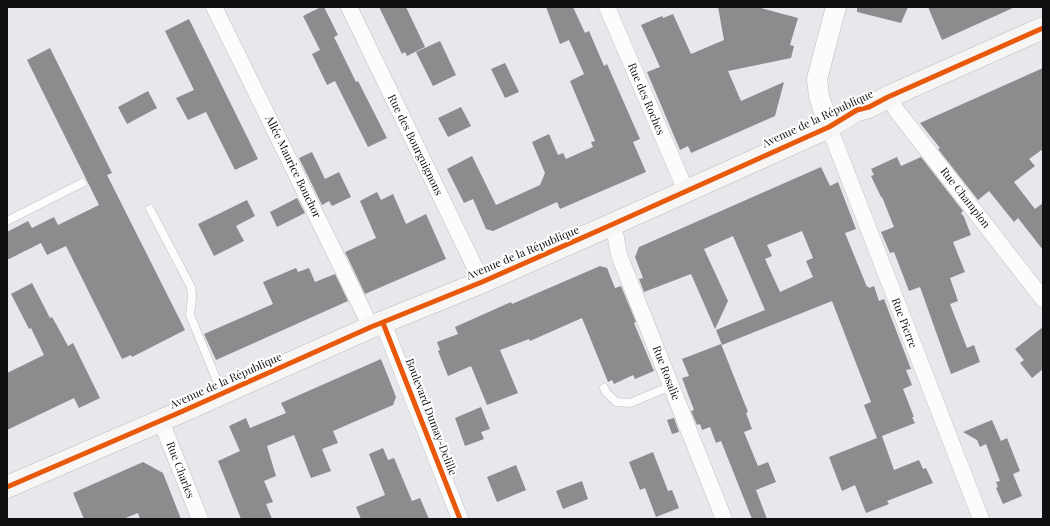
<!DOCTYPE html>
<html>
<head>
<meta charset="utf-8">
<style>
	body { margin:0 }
	#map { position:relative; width:1050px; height:526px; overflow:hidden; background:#e7e8ec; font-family:"Playfair Display",serif }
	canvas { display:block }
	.frame { position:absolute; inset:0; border:8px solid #0e0f11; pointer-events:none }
</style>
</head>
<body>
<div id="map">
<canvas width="1050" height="526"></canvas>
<div class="frame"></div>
</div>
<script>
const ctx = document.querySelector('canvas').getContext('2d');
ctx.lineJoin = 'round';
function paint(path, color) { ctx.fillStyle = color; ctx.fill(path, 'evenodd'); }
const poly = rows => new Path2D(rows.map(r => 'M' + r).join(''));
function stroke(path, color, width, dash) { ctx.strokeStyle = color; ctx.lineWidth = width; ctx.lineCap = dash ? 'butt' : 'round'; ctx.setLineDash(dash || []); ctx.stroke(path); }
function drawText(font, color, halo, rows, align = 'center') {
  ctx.font = font + ' "Playfair Display",serif'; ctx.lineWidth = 4; ctx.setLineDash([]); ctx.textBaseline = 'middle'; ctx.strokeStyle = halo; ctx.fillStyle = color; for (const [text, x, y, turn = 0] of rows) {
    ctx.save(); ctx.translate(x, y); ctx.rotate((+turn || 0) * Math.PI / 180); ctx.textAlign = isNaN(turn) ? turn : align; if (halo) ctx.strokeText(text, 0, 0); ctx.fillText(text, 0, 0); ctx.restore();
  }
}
const building = poly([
	[321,7,324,7,338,35,334,37,356,82,358,81,387,138,368,147,335,81,327,85,312,54,320,50,303,16],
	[379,7,406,7,425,47,407,56,405,52,402,54],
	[546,7,573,7,585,33,589,31,604,66,607,64,640,139,633,142,646,172,560,209,557,202,493,231,486,229,473,199,464,203,447,169,472,156,496,205,540,185,545,173,532,142,549,134,558,155,563,153,566,159,593,147,591,142,595,141,570,81,584,74,569,40,560,44],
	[718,7,757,7,798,18,790,45,794,46,791,58,728,71,741,101,784,82,775,116,691,153,688,146,680,150,647,72,660,67,641,25,662,16,663,18,673,14,691,54,724,40],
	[857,7,908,7,901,23,857,12],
	[928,7,1015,7,942,40],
	[189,19,258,159,235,170,206,112,188,120,176,98,194,90,165,31],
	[440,41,456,75,433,86,416,52],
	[50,48,112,173,107,175,185,330,132,357,131,355,122,359,66,246,47,255,41,243,7,260,7,232,28,221,32,228,54,217,58,225,99,205,27,60],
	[505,63,519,92,505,98,491,69],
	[1043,68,1043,149,1029,159,1035,166,1014,182,1035,209,1043,203,1043,250,1018,218,1014,222,989,191,978,200,938,149,940,148,920,123],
	[148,91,157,108,127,124,118,107],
	[461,107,471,126,448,137,438,118],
	[312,152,325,179,339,172,351,197,332,206,329,201,322,205,299,158],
	[897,157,901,166,921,157,963,211,961,213,964,217,971,235,953,242,965,272,950,278,958,301,950,304,967,348,974,345,980,362,951,374,920,287,909,291,894,252,890,253,881,232,894,227,882,197,881,197,871,176,874,175,871,169],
	[821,167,830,186,838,182,856,229,845,233,867,287,868,286,869,288,874,286,879,301,884,299,911,369,906,370,912,385,903,389,914,417,912,417,915,423,882,436,894,470,919,460,923,469,926,468,933,483,887,501,889,504,866,513,855,485,842,491,829,457,877,438,864,405,871,402,832,301,722,345,716,330,765,310,733,236,704,249,728,301,715,329,691,274,644,292,639,279,643,278,635,257,639,247],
	[802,231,813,258,806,261,813,277,780,292,765,259,772,256,767,245],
	[377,192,381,200,393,194,406,224,426,214,446,259,365,294,345,252,376,238,360,201],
	[297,198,305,213,277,227,270,212],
	[247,200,255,216,236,226,244,241,214,256,198,224],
	[600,266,607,268,615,288,621,286,636,322,634,323,654,371,635,379,633,375,614,384,612,380,608,382,582,318,530,341,529,339,500,350,518,393,487,405,471,366,448,376,438,351,440,350,437,342,458,334,455,327,511,302,512,304],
	[296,268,298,272,309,268,315,282,335,274,348,301,216,360,204,334,273,304,263,282],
	[32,283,50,318,52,317,56,324,68,346,73,343,100,398,79,408,74,398,7,430,7,373,44,355,31,328,29,329,11,294],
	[1043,327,1043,369,1032,378,1020,363,1024,360,1015,349],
	[721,344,748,412,746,413,752,429,744,432,758,466,768,462,776,482,756,490,767,519,752,519,721,441,716,443,710,427,702,430,700,424,697,425,691,411,694,410,682,378,689,376,682,359],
	[381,359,396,397,393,405,333,431,338,443,322,449,331,471,311,478,294,435,267,446,276,476,264,481,273,502,266,504,272,519,241,519,218,461,240,451,229,426,246,418,250,428,286,413,281,403],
	[481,407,490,429,481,432,484,439,465,446,455,418],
	[674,418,679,432,672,434,667,420],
	[992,420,1001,441,1007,438,1020,471,1013,474,1022,496,1003,504,996,488,998,487,996,482,1000,481,986,444,980,447,977,440,963,432],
	[383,448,388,460,394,458,412,501,420,498,429,519,361,519,356,507,385,495,369,454],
	[653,452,668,491,672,490,679,508,656,517,645,488,640,490,629,462],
	[143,462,163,473,181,519,140,519,138,513,123,519,84,519,73,493],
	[516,465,526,490,497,502,487,477],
	[582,481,588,499,563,509,556,491]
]);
const service = poly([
	[150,209,191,287,192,297,190,315,222,393],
	[7,221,82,183],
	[604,388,606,392,616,402,630,403,671,386]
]);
const minor = poly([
	[214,7,250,80,371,327],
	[349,7,482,282],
	[607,7,686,191],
	[888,97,897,111,1043,299],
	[829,127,981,519],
	[611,225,616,238,619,255,724,519],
	[383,323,460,519],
	[161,421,200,519]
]);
const tertiary = poly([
	[829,127,819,96,817,79,836,7]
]);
const secondary = poly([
	[7,487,183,411,371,327,482,282,611,225,829,127,857,110,869,107,888,97,1043,28]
]);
const cycleway = poly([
	[383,323,460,519],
	[7,487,183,411,371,327,482,282,611,225,829,127,857,110,869,107,888,97,1043,28]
]);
const streetNames = [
	["Rue des Roches",646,99,67],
	["Avenue de la République",818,119,-25],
	["Rue des Bourguignons",415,145,64],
	["Allée Maurice Bouchor",293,167,64],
	["Rue Champion",965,198,52],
	["Avenue de la République",523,253,-23],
	["Rue Pierre",904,323,69],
	["Rue Rosalie",666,373,69],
	["Avenue de la République",226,381,-24],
	["Boulevard Dumay-Delille",431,417,69],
	["Rue Charles",180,470,69]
];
paint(building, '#8c8c8f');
stroke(service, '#bfbfc2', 9);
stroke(minor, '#bfbfc2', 17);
stroke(tertiary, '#bfbfc2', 21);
stroke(secondary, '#bfbfc2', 23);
stroke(service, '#fbfcfc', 8);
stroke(minor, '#fbfcfc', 16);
stroke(tertiary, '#fbfcfc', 20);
stroke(secondary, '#f7f6f4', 22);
stroke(cycleway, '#e8590c', 5);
drawText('11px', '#0e0f11', '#fff', streetNames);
</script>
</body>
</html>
